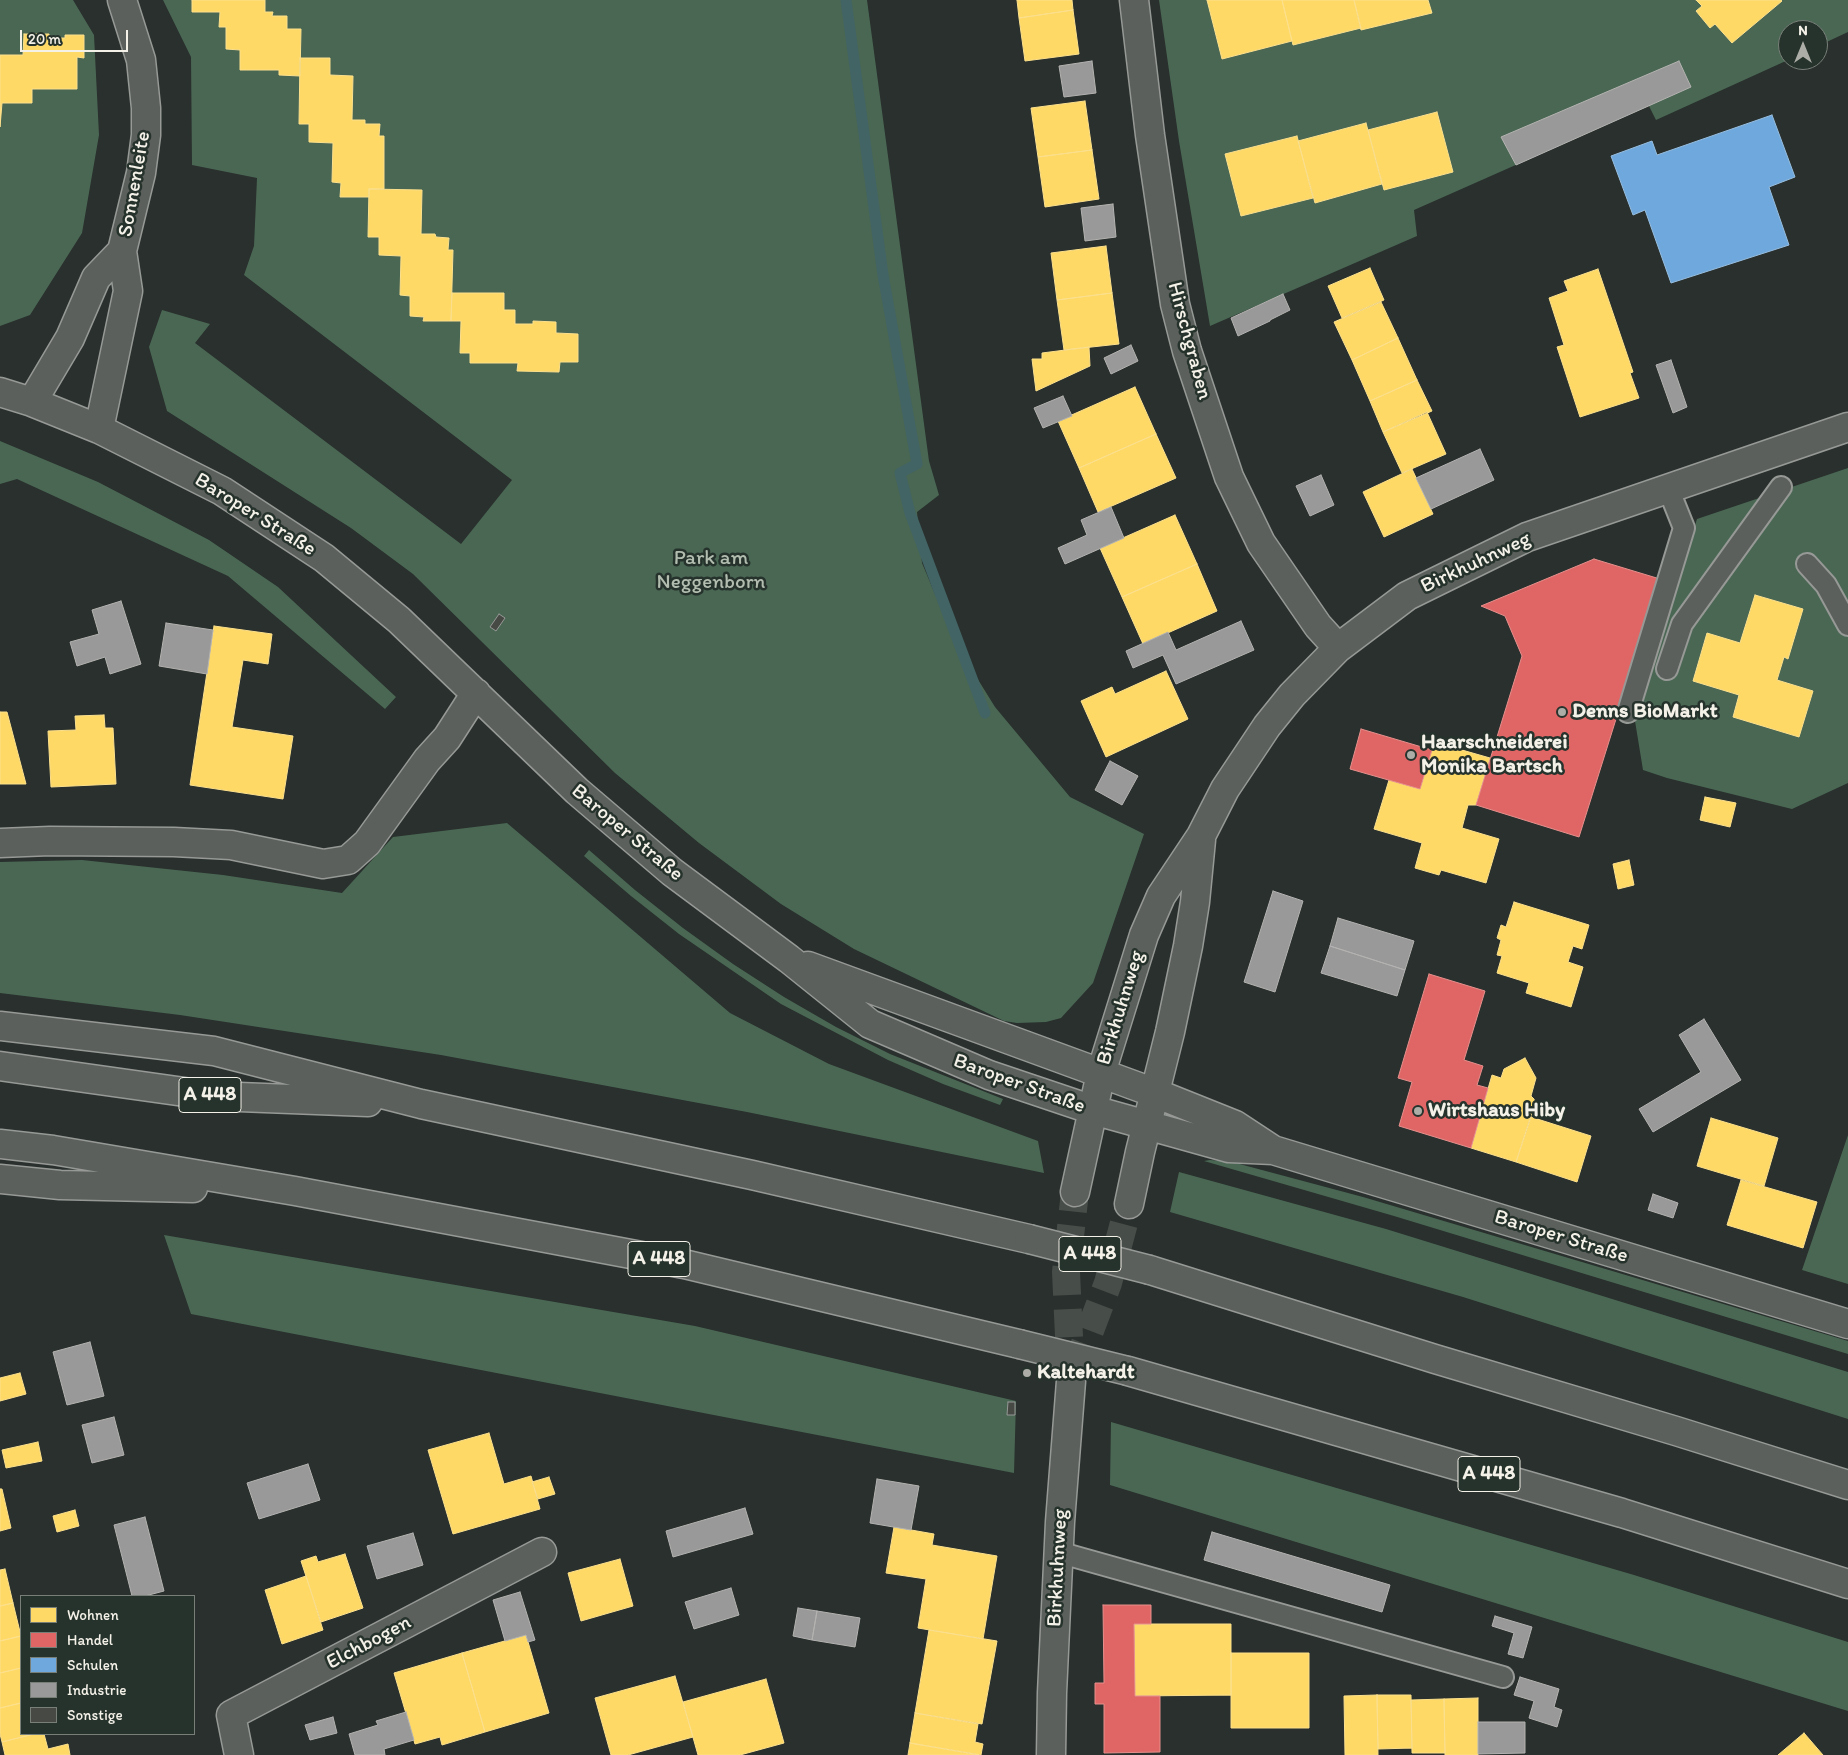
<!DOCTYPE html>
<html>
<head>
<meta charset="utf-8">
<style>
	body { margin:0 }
	#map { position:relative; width:1848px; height:1755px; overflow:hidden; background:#29302d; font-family:Itim,sans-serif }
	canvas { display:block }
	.legend { position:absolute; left:20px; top:1595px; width:175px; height:140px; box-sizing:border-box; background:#26332d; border:1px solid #787f78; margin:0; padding:6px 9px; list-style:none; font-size:15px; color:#f4f1e8 }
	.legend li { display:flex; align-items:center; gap:10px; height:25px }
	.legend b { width:25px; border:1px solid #787f78 }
	.north { position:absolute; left:1778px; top:20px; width:50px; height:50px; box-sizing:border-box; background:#26332d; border:1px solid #787f78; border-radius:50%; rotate:0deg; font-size:14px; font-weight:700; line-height:20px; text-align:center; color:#f4f1e8 }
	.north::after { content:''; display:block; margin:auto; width:18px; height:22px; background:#adada7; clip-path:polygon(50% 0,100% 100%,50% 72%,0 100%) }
	.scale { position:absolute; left:20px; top:30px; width:108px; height:22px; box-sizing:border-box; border:2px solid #f4f1e8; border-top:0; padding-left:6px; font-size:15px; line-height:18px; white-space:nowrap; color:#f4f1e8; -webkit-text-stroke:4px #26332d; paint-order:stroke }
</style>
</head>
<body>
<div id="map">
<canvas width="1848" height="1755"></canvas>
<ul class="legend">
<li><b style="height:14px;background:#ffd966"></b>Wohnen</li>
<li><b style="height:14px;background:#e06666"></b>Handel</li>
<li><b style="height:14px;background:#6fa8dc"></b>Schulen</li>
<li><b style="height:14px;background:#999"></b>Industrie</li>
<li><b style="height:14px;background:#464944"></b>Sonstige</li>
</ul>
<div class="north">N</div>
<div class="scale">20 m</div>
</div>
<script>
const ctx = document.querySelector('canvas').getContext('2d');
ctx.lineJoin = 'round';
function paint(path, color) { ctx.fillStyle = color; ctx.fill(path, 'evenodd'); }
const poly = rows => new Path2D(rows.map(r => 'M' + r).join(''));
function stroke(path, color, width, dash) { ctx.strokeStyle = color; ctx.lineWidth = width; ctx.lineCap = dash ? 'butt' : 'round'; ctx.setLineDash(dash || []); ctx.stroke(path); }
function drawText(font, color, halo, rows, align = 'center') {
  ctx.font = font + ' Itim,sans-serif'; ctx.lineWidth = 5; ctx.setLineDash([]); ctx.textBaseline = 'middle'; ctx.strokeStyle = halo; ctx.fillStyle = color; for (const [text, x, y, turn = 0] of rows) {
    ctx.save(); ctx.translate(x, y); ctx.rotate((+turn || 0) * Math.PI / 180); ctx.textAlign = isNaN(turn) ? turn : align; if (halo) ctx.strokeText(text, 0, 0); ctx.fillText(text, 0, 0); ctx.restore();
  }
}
const green = poly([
	[0,0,73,0,94,35,99,135,82,233,30,315,0,326],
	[163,0,867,0,929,461,939,495,917,512,922,563,956,644,995,707,1070,797,1144,834,1093,983,1061,1018,1046,1022,1017,1023,1004,1021,854,949,781,904,699,843,615,773,413,574,351,528,167,411,149,347,162,310,210,324,195,343,461,544,512,480,244,275,254,246,257,178,192,165,191,57],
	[1159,0,1848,0,1848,32,1818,46,1818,30,1788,30,1788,60,1656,120,1649,106,1414,210,1417,236,1210,326,1179,141],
	[0,441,98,482,209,540,278,587,396,697,385,709,228,576,17,479,0,484],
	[1848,468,1848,783,1792,809,1667,778,1643,770,1635,721,1697,519],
	[507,823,730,1013,829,1064,1038,1141,1044,1173,747,1112,441,1055,180,1015,0,993,0,862,82,860,223,875,342,893,393,837],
	[589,850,635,890,683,928,733,964,784,997,836,1027,890,1054,1003,1099,1000,1105,943,1084,888,1060,781,1004,679,934,631,896,584,856],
	[1848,1135,1848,1284,1802,1270],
	[1210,1160,1232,1162,1363,1197,1848,1341,1848,1354,1394,1216,1204,1161],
	[1179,1172,1386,1229,1848,1372,1848,1419,1463,1297,1170,1212],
	[164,1235,695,1326,1016,1401,1014,1473,191,1314],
	[1111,1422,1634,1575,1848,1642,1848,1711,1110,1485]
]);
const homes = poly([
	[192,0,265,0,265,12,273,12,272,16,287,16,287,29,301,29,300,76,279,75,279,70,240,70,240,50,226,49,226,27,219,27,220,12,192,12,192,0],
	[1017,0,1072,0,1073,10,1019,18,1017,0],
	[1207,0,1282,0,1292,41,1222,59,1207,0],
	[1282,0,1354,0,1361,28,1293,45,1282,0],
	[1354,0,1428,0,1432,13,1361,30,1354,0],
	[1696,0,1781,0,1782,1,1732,43,1715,24,1710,28,1696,11,1702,6,1696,0],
	[1073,10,1079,54,1025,61,1019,18,1073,10],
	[24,34,49,34,49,38,65,38,65,35,84,35,84,58,77,57,77,89,32,89,32,103,2,103,0,127,0,55,23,55,24,34],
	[300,58,330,58,330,75,353,76,352,120,365,120,365,124,380,124,379,136,384,136,384,189,369,189,369,197,340,197,341,183,332,182,333,143,309,142,309,124,299,124,300,58],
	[1085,101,1092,150,1038,157,1031,108,1085,101],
	[1437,112,1453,172,1384,190,1368,130,1437,112],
	[1366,123,1382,184,1315,203,1298,141,1366,123],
	[1297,136,1313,198,1241,216,1225,154,1297,136],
	[1092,150,1099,199,1045,207,1038,157,1092,150],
	[369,189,422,190,421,234,435,234,436,237,449,238,448,250,453,250,451,321,423,321,424,317,410,316,410,296,400,295,401,256,379,255,379,237,368,237,369,189],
	[1106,246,1112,293,1057,300,1051,253,1106,246],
	[1370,268,1384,300,1342,318,1328,286,1370,268],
	[1598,269,1633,372,1630,373,1639,398,1580,417,1557,347,1564,345,1549,298,1568,291,1564,281,1598,269],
	[452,293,504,293,504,310,515,310,515,324,533,324,533,321,556,322,556,333,578,334,578,362,560,362,559,372,517,371,518,363,470,363,470,353,460,353,461,321,451,321,452,293],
	[1112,293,1119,344,1064,350,1057,300,1112,293],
	[1381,302,1398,338,1352,360,1334,322,1381,302],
	[1398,338,1417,380,1370,401,1352,360,1398,338],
	[1089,347,1090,366,1036,391,1032,359,1042,359,1042,353,1089,347],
	[1417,380,1432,411,1383,432,1370,401,1417,380],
	[1135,387,1156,434,1079,468,1058,421,1135,387],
	[1427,412,1446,454,1402,473,1383,432,1427,412],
	[1156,434,1176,478,1098,512,1079,468,1156,434],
	[1412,469,1433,514,1384,537,1363,492,1412,469],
	[1175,515,1197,564,1122,597,1100,548,1175,515],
	[1197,564,1217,611,1143,644,1122,597,1197,564],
	[1755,595,1803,609,1788,659,1784,657,1777,680,1813,691,1799,737,1733,717,1739,695,1693,681,1707,633,1740,643,1755,595],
	[214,626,272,634,268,664,243,660,232,727,293,736,283,799,190,785,214,626],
	[1166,671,1188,719,1106,757,1081,701,1112,687,1115,694,1166,671],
	[0,712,7,712,26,784,0,784,0,712],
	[104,715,105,728,113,728,116,784,51,787,48,731,76,730,75,716,104,715],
	[1434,742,1490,758,1476,805,1468,805,1462,828,1499,839,1486,883,1441,870,1439,875,1415,868,1422,843,1374,829,1389,780,1420,789,1434,742],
	[1705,797,1736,803,1730,827,1700,820,1705,797],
	[1629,860,1634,885,1618,889,1613,864,1629,860],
	[1514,902,1589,925,1582,949,1573,946,1568,962,1583,967,1571,1007,1526,993,1529,983,1497,973,1502,956,1497,955,1501,940,1497,938,1501,925,1506,927,1514,902],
	[1525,1058,1536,1078,1531,1096,1534,1099,1535,1103,1516,1162,1471,1148,1492,1075,1501,1078,1504,1069,1525,1058],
	[1531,1117,1591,1136,1577,1182,1516,1162,1531,1117],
	[1711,1118,1778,1138,1764,1186,1697,1166,1711,1118],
	[1741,1180,1817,1202,1803,1248,1727,1225,1741,1180],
	[20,1373,26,1394,0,1401,0,1378,20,1373],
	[489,1433,504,1484,531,1476,540,1509,453,1534,428,1450,489,1433],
	[38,1442,42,1461,6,1468,2,1450,38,1442],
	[549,1477,555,1494,538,1499,532,1482,549,1477],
	[0,1489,2,1489,11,1528,0,1531,0,1489],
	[75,1510,79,1526,57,1532,53,1516,75,1510],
	[894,1527,934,1534,932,1545,997,1556,983,1639,918,1628,926,1579,886,1573,894,1527],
	[345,1554,363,1608,321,1622,301,1561,316,1556,318,1562,345,1554],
	[620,1559,633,1606,581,1621,568,1573,620,1559],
	[5,1569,13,1603,0,1606,0,1570,5,1569],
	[306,1576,323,1630,282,1644,265,1590,306,1576],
	[13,1603,21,1636,0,1641,0,1606,13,1603],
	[1134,1624,1231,1624,1231,1695,1135,1696,1134,1624],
	[929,1630,997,1641,982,1724,915,1713,929,1630],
	[526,1635,549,1713,485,1732,462,1653,526,1635],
	[21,1636,21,1668,0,1673,0,1641,21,1636],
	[462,1653,485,1732,442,1745,440,1737,415,1744,394,1673,462,1653],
	[1231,1653,1309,1653,1309,1728,1231,1728,1231,1653],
	[21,1668,21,1703,0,1708,0,1673,21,1668],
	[675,1676,693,1737,628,1755,611,1755,595,1698,675,1676],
	[766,1679,784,1743,740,1755,698,1755,683,1702,766,1679],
	[1377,1695,1378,1755,1345,1755,1344,1696,1377,1695],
	[1377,1695,1411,1695,1412,1748,1378,1749,1377,1695],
	[1478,1698,1478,1755,1445,1755,1444,1699,1478,1698],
	[1444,1699,1445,1753,1412,1753,1411,1700,1444,1699],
	[21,1703,21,1734,34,1734,2,1742,0,1734,0,1708,21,1703],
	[915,1713,978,1724,975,1742,983,1744,981,1755,910,1743,915,1713],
	[1804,1733,1823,1755,1778,1755,1804,1733],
	[34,1734,44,1734,48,1749,68,1744,70,1755,5,1755,2,1742,34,1734],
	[910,1743,979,1755,908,1755,910,1743]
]);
const shops = poly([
	[1594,559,1660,579,1579,837,1476,805,1522,656,1505,616,1481,606,1594,559],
	[1361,729,1432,750,1420,789,1350,769,1361,729],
	[1429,974,1485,991,1464,1060,1483,1066,1477,1085,1488,1088,1471,1148,1399,1126,1412,1082,1398,1078,1429,974],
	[1103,1605,1151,1605,1151,1624,1134,1624,1135,1696,1160,1696,1160,1752,1104,1753,1104,1704,1095,1704,1095,1683,1104,1683,1103,1605]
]);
const schools = poly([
	[1772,115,1795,177,1769,187,1789,245,1671,283,1645,210,1633,215,1611,156,1652,141,1657,155,1772,115]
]);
const industry = poly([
	[1092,61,1096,93,1064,97,1059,66,1092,61],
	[1679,61,1691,87,1516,165,1501,137,1679,61],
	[1113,204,1116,237,1085,241,1081,208,1113,204],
	[1283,294,1290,310,1270,320,1270,321,1238,336,1231,318,1283,294],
	[1131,345,1138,361,1111,374,1104,358,1131,345],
	[1671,360,1687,407,1673,413,1656,365,1671,360],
	[1063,396,1072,416,1043,428,1034,408,1063,396],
	[1480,449,1494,480,1431,509,1416,478,1480,449],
	[1321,475,1334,505,1310,516,1296,486,1321,475],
	[1111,507,1124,538,1065,564,1058,548,1087,535,1081,520,1111,507],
	[121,601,141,664,110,674,105,657,77,666,70,642,99,634,92,610,121,601],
	[1241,621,1254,650,1176,684,1163,655,1133,668,1126,651,1168,632,1176,650,1241,621],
	[166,623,213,630,207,674,159,666,166,623],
	[1110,761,1138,776,1122,805,1095,790,1110,761],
	[1273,891,1303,901,1275,992,1244,982,1273,891],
	[1338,918,1414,941,1405,970,1330,946,1338,918],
	[1330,946,1405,970,1397,996,1321,973,1330,946],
	[1704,1019,1741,1080,1653,1132,1639,1109,1701,1072,1679,1035,1704,1019],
	[1653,1194,1678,1203,1673,1218,1648,1210,1653,1194],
	[90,1342,104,1396,67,1405,53,1352,90,1342],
	[114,1417,124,1455,92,1463,82,1425,114,1417],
	[308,1464,320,1500,259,1519,247,1483,308,1464],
	[877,1479,919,1486,911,1530,870,1523,877,1479],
	[745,1508,753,1534,673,1557,666,1531,745,1508],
	[145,1517,164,1591,145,1596,132,1596,114,1525,145,1517],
	[1212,1532,1390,1585,1382,1612,1204,1560,1212,1532],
	[413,1533,423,1565,377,1579,367,1546,413,1533],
	[731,1588,739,1615,694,1629,685,1602,731,1588],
	[520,1592,535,1640,528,1642,526,1635,505,1641,493,1600,520,1592],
	[798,1608,817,1611,812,1640,793,1636,798,1608],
	[817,1611,860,1618,855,1647,812,1640,817,1611],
	[1495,1616,1532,1627,1523,1658,1508,1654,1514,1633,1492,1626,1495,1616],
	[1520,1677,1559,1689,1554,1707,1562,1710,1557,1727,1529,1718,1534,1701,1514,1695,1520,1677],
	[406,1712,414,1740,384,1749,385,1755,355,1755,349,1734,378,1725,376,1721,406,1712],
	[333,1717,337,1733,310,1740,305,1725,333,1717],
	[1478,1722,1525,1722,1525,1753,1478,1754,1478,1722]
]);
const stream = poly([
	[846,0,883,275,917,464,900,473,910,513,985,713]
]);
const building = poly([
	[499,614,505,618,496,631,490,627,499,614],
	[1008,1402,1015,1402,1015,1415,1007,1415,1008,1402]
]);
const minorTunnel = poly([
	[1075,1370,1108,1283,1129,1204],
	[1071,1379,1066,1272,1075,1192]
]);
const service = poly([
	[1807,564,1826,585,1848,625],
	[1667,669,1682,624,1781,487],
	[1628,712,1684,528,1668,488],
	[1058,1552,1503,1677]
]);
const minor = poly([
	[1134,0,1150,135,1175,304,1187,351,1229,477,1261,543,1318,626,1338,648],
	[0,392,32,402,99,429,222,491,324,558,399,620,577,791,672,872,789,959,870,1024,989,1075,1093,1110,1229,1148,1273,1150,1848,1324],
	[32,402,70,338,96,278,122,251],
	[99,429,128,291,122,251,141,173,146,135,146,108,141,60,122,0],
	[0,843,50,841,174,842,231,845,323,864,348,860,367,843,427,760,447,738,476,693],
	[808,966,1155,1093,1235,1125,1273,1150],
	[1075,1192,1101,1073,1144,935,1161,896,1201,836,1225,789,1267,726,1292,695,1338,648,1407,596,1527,537,1848,427],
	[1129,1204,1140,1152,1170,1032,1188,946,1195,902,1201,840],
	[239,1755,231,1715,542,1552],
	[1051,1755,1052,1693,1060,1522,1071,1381]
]);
const motorway = poly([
	[0,1026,214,1051,421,1104,752,1175,1029,1239],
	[0,1066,213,1096,368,1102],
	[0,1144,53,1150,295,1191,684,1264,1019,1344],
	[0,1179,60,1185,193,1188],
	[1150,1270,1435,1359,1676,1431,1848,1485],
	[1128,1371,1622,1513,1848,1584]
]);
const motorwayBridge = poly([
	[1029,1239,1150,1270],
	[1019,1344,1128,1371]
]);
const markers = [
	[1562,712,5,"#adada7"],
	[1411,755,5,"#adada7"],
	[1418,1111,5,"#adada7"],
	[1027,1373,5,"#adada7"]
];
const shields = [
	[210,1095,62],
	[1090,1254,62],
	[659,1259,62],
	[1489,1474,62]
];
const shieldNames = [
	["A 448",210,1095],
	["A 448",1090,1254],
	["A 448",659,1259],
	["A 448",1489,1474]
];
const streetNames = [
	["Sonnenleite",135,184,-80],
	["Hirschgraben",1189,341,75],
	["Baroper Straße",255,515,32],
	["Birkhuhnweg",1476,563,-25],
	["Baroper Straße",627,833,40],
	["Birkhuhnweg",1121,1008,-73],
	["Baroper Straße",1019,1084,20],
	["Baroper Straße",1561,1237,17],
	["Birkhuhnweg",1058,1568,-87],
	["Elchbogen",369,1643,-28]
];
const parkNames = [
	["Park am",711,559],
	["Neggenborn",711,583]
];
const poiNames = [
	["Denns BioMarkt",1572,712],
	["Haarschneiderei",1421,743],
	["Monika Bartsch",1421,767],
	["Wirtshaus Hiby",1428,1111],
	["Kaltehardt",1037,1373]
];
paint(green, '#4a6754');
paint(homes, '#ffd966');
stroke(homes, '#fce08d', 1);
paint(shops, '#e06666');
stroke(shops, '#e6908d', 1);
paint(schools, '#6fa8dc');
stroke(schools, '#97bee0', 1);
paint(industry, '#999');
stroke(industry, '#b4b3b1', 1);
stroke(stream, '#426464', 11);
paint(building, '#464944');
stroke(building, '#969996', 1);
stroke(minorTunnel, '#474d49', 28, [28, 14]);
stroke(service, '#969996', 24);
stroke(minor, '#969996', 31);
stroke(motorway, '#969996', 31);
stroke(service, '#5c605c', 20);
stroke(minor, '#5c605c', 28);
stroke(motorway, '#5c605c', 28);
stroke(motorwayBridge, '#969996', 31, []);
stroke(motorwayBridge, '#5c605c', 28);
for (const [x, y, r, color] of markers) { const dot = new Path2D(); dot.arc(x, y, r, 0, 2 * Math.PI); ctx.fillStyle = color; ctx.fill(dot); stroke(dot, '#26332d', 2); }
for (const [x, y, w] of shields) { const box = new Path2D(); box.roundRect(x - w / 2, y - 17.5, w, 35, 4); ctx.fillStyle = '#26332d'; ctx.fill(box); stroke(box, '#f4f1e8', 1); }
drawText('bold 20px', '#f4f1e8', null, shieldNames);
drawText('21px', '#f4f1e8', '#26332d', streetNames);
drawText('21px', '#b2bdaf', '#26332d', parkNames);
drawText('bold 21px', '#f4f1e8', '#26332d', poiNames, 'left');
</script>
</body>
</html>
